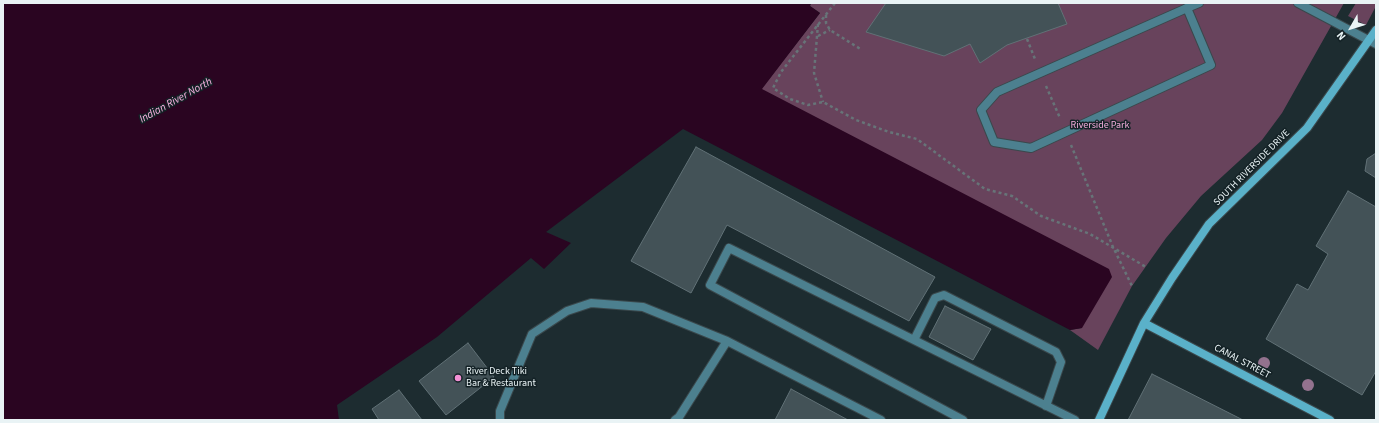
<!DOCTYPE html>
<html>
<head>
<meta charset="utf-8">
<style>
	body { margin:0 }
	#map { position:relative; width:1379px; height:423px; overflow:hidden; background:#1d2c30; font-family:"Source Sans 3",sans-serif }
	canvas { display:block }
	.frame { position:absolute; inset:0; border:4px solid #e9f3f5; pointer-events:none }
	.north { position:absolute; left:1331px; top:8px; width:40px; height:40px; -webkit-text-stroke:3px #142226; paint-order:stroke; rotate:231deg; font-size:11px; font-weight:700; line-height:16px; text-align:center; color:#e9f3f5 }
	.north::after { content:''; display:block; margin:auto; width:14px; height:18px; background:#e9f3f5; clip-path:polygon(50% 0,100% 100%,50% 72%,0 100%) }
</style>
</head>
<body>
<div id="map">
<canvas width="1379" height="423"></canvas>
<div class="frame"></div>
<div class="north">N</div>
</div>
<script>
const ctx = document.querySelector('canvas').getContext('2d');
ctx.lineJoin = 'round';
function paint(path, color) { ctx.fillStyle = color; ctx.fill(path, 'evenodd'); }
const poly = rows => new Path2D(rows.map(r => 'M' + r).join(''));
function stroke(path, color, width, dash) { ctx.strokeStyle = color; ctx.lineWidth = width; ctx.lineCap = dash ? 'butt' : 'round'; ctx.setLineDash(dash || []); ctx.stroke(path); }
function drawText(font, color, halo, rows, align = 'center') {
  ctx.font = font + ' "Source Sans 3",sans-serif'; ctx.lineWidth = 3; ctx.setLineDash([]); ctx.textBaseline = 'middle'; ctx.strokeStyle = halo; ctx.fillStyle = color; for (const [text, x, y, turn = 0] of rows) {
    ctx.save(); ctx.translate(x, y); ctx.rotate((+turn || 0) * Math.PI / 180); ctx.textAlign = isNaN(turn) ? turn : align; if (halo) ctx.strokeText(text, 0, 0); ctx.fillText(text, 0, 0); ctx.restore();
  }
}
const green = poly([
	[811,3,1344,3,1282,113,1262,140,1201,196,1166,238,1132,286,1098,350,1070,330,1082,328,761,89,820,13,810,6],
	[1356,3,1376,3,1376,6,1366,25,1348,16]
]);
const water = poly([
	[3,3,811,3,810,6,820,13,762,89,1109,269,1112,277,1082,328,1070,330,683,129,546,232,571,243,544,269,531,258,437,337,337,405,339,420,3,420]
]);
const building = poly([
	[886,3,1058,3,1067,24,1007,45,980,63,970,44,944,56,866,32,886,3],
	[696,147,935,277,909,321,727,225,691,293,631,261,696,147],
	[1376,153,1376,178,1365,171,1367,159,1376,153],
	[1348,191,1376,207,1376,371,1362,395,1266,339,1297,284,1308,290,1328,254,1316,246,1348,191],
	[945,306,991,329,973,360,929,337,945,306],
	[468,343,494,377,446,415,419,381,468,343],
	[1152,374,1243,420,1128,420,1152,374],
	[791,389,848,420,775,420,791,389],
	[399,390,422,420,379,420,372,409,399,390]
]);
const path = poly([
	[835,3,781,72,773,88,790,99,808,105,823,102,856,120,889,132,917,139,985,189,1012,196,1041,216,1090,234,1146,267],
	[826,15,826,23,830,30,862,50],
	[818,24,814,73,823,102],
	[818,36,830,30],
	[1027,39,1035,59],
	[1046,86,1060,118],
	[1071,145,1113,247,1132,286]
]);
const lane = poly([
	[1187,8,1211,65,1031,148,994,142,981,110,997,92,1187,8],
	[914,340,935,298,944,295,1056,352,1061,362,1046,406],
	[500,420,500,411,532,334,567,311,591,303,643,307,727,341,881,420],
	[675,420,679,417,727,341],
	[963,420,710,285,729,248,1075,420]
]);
const street = poly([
	[1298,3,1376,44],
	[1187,8,1199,3]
]);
const secondary = poly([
	[1144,323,1330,420],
	[1099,420,1144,323,1172,278,1209,224,1307,128,1376,30]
]);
const trees = [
	[1264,363],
	[1308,385]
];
const markers = [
	[458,378,4,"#f391d5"]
];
const parkNames = [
	["Riverside Park",1100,126]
];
const streetNames = [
	["SOUTH RIVERSIDE DRIVE",1252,168,-45],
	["CANAL STREET",1242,362,28]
];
const poiNames = [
	["River Deck Tiki",466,372],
	["Bar & Restaurant",466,384]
];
const waterNames = [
	["Indian River North",176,101,-29]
];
paint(green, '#68435c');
paint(water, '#2a0521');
paint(building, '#435257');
stroke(building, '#617176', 1);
stroke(lane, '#3a484c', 10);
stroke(street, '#3a484c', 10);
stroke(secondary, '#3a484c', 10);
stroke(path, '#677478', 2.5, [3, 3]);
stroke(lane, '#4c808f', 8);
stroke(street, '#4c808f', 8);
stroke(secondary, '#5ab1c9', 8);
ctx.fillStyle = '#93728e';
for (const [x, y] of trees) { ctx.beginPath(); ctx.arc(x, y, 6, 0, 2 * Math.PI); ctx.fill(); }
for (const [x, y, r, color] of markers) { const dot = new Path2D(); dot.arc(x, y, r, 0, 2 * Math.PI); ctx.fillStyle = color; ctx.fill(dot); stroke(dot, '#142226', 1.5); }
drawText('10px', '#f3acdb', '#142226', parkNames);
drawText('10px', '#e9f3f5', '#142226', streetNames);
drawText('10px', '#e9f3f5', '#142226', poiNames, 'left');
drawText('italic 11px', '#fab2e2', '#142226', waterNames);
</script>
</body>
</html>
